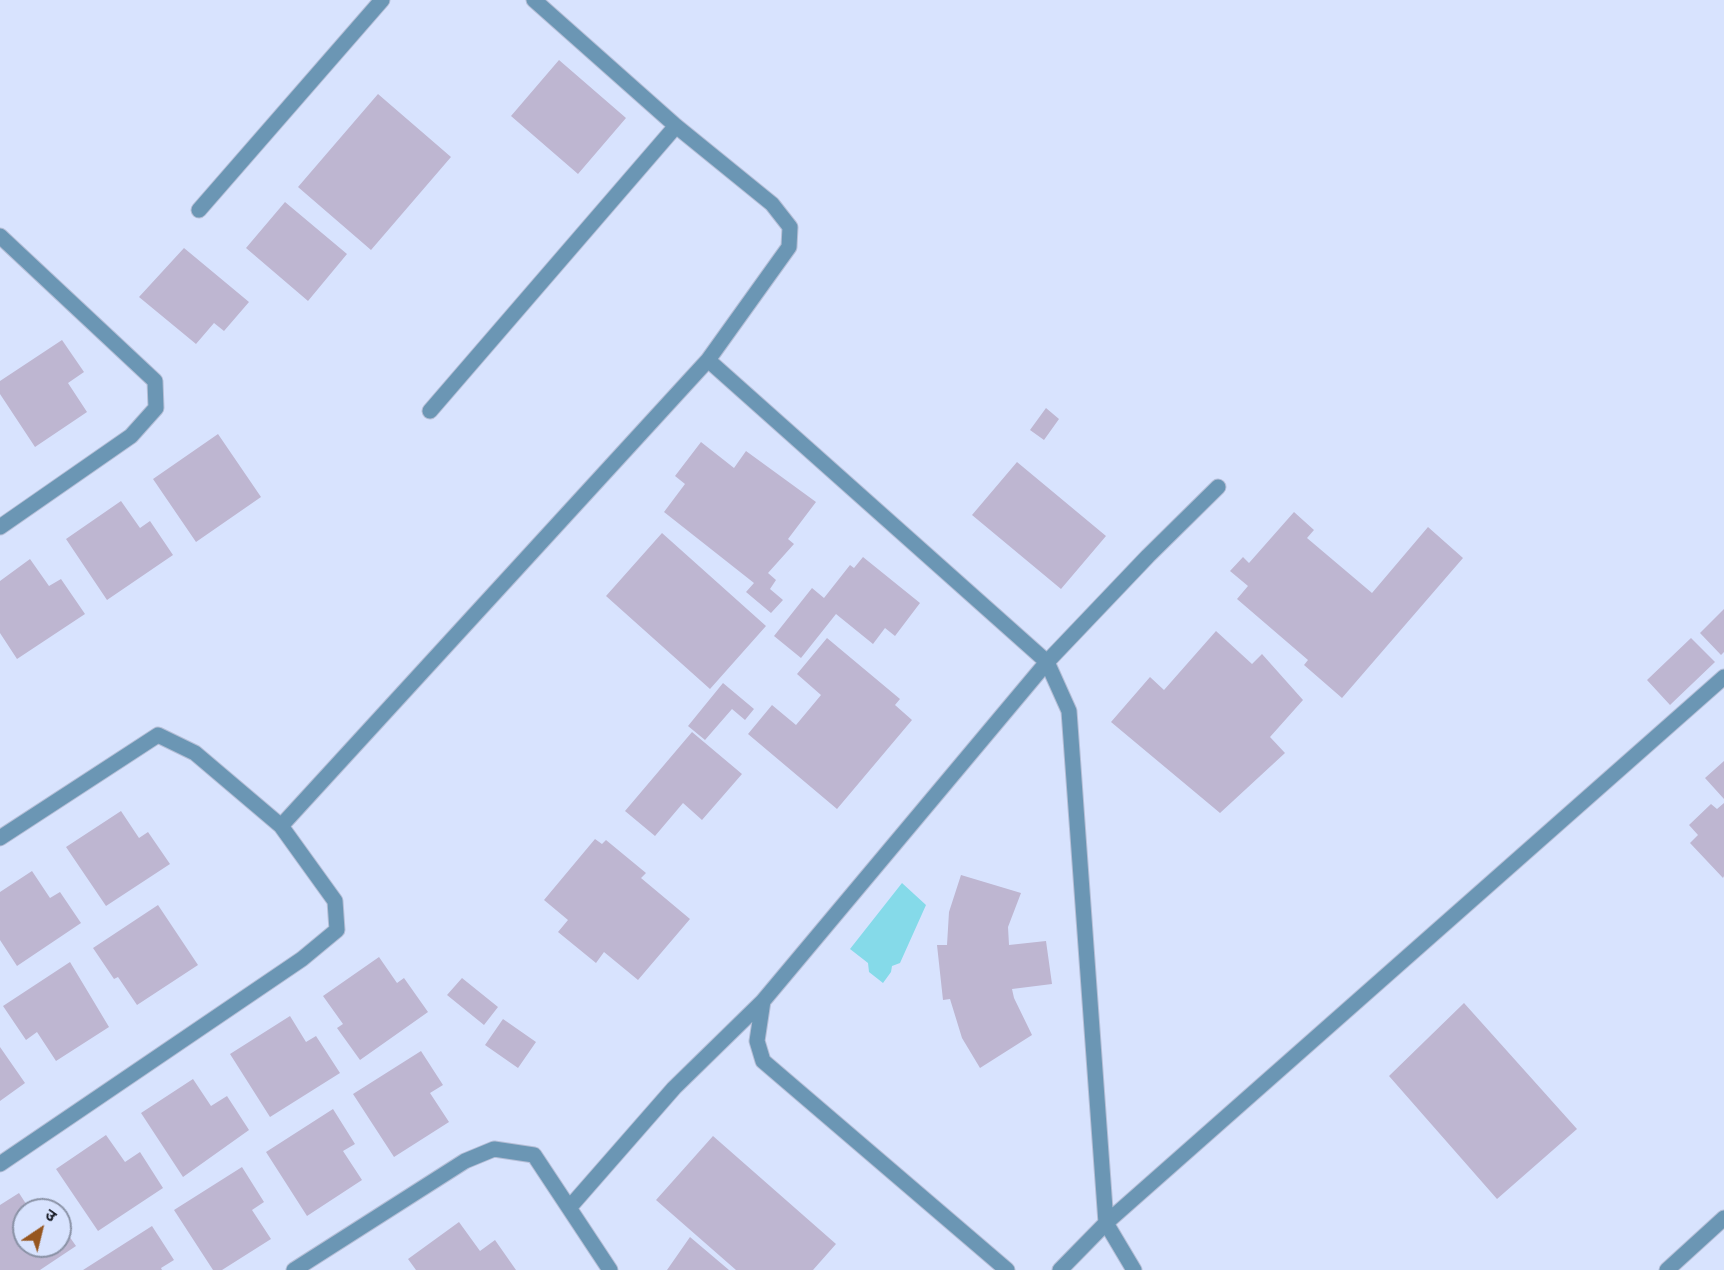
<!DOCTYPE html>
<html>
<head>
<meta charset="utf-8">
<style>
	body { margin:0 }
	#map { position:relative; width:1724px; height:1270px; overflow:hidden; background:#d8e3fe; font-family:Barlow,"Noto Sans Devanagari",sans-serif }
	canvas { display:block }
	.north { position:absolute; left:12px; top:1198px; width:60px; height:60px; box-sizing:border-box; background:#d8e3fe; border:2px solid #8a92a6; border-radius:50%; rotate:35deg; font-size:16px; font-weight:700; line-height:24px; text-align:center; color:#151822 }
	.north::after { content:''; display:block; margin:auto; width:21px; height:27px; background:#965620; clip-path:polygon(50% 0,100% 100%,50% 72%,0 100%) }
</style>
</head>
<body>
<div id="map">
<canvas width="1724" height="1270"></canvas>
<div class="north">उ</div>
</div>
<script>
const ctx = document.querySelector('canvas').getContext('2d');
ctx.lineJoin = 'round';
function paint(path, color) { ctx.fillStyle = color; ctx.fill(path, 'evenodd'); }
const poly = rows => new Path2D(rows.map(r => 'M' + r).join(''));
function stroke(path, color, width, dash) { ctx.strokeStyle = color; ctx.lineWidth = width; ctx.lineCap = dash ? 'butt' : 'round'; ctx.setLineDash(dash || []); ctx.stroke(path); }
const water = poly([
	[902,883,926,905,900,963,892,966,891,972,883,983,869,972,868,963,850,949]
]);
const building = poly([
	[559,60,626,118,578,174,511,116],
	[378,94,451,157,371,250,298,187],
	[285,202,347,254,308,301,246,248],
	[184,248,249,302,224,331,214,323,196,344,139,297],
	[62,340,84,372,68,383,87,412,35,447,0,394,0,381],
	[1046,408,1059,419,1044,440,1030,430],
	[218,434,261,497,196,542,153,479],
	[701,442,734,468,746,451,816,502,788,539,794,544,768,573,776,580,770,589,783,600,771,613,746,592,754,583,664,512,685,484,675,476],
	[1017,462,1106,536,1061,589,972,515],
	[121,501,140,528,150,521,173,555,107,600,66,539],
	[1294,512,1314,530,1307,538,1372,593,1428,527,1463,558,1342,698,1304,665,1308,660,1237,599,1248,586,1230,571,1243,557,1249,563],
	[662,533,766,626,710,689,606,596],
	[863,557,920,603,895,636,885,628,873,644,836,614,801,658,774,636,812,588,824,598,850,565,854,568],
	[30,559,49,586,61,579,85,614,17,659,0,633,0,581],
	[1724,609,1724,652,1721,655,1700,633],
	[1216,631,1252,664,1262,654,1303,700,1270,737,1285,753,1220,813,1111,722,1150,677,1164,690],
	[827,638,900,699,895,705,912,720,837,809,748,734,772,705,796,725,821,695,797,674],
	[1691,638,1715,662,1670,705,1647,680],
	[723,683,754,709,745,720,732,709,705,740,688,726],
	[692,732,742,774,702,820,683,803,655,836,625,811],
	[1724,761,1724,799,1705,778],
	[1724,803,1724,876,1723,878,1690,843,1698,835,1689,825,1711,804,1717,809],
	[121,811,139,838,148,832,170,864,106,906,66,847],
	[595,839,602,844,606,840,646,873,641,878,690,919,638,980,604,952,596,963,558,932,568,920,544,900],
	[32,871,50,898,60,892,81,923,17,966,0,940,0,892],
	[961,875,1021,893,1008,927,1009,945,1046,941,1052,984,1012,989,1014,998,1032,1035,980,1068,962,1038,950,999,943,1000,937,945,947,945,949,912],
	[158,905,198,965,137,1005,118,977,114,979,93,948],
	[379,957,397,983,404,978,428,1012,360,1060,337,1028,343,1024,323,996],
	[70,962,109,1027,56,1061,37,1032,26,1040,3,1006],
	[462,978,498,1007,484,1025,447,995],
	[1464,1003,1577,1129,1497,1199,1389,1076],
	[290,1016,306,1042,316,1036,340,1073,270,1117,230,1054],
	[503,1019,536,1042,518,1068,485,1045],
	[0,1047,25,1083,0,1101],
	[421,1051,443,1085,430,1093,449,1122,394,1157,353,1094],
	[193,1079,211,1106,227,1096,249,1130,183,1177,141,1113],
	[333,1109,355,1144,343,1151,362,1180,307,1216,266,1152],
	[106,1135,125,1162,140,1152,163,1188,98,1231,56,1169],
	[713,1136,836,1244,813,1270,736,1270,656,1200],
	[242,1167,264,1202,252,1210,271,1239,222,1270,213,1270,174,1210],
	[19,1193,30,1210,24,1210,24,1246,60,1246,60,1223,76,1246,40,1270,0,1270,0,1205],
	[459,1222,480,1251,495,1240,516,1270,416,1270,408,1259],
	[152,1226,174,1260,161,1268,162,1270,83,1270],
	[690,1237,729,1270,667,1270]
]);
const minor = poly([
	[534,0,676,126,772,204,790,227,789,247,708,360,1047,662,1069,711,1106,1223,1134,1270],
	[199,210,382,0],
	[0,236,155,381,156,408,131,436,0,527],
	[430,411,676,126],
	[0,838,158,735,195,753,281,826,708,360],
	[0,1164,302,959,337,930,335,901,281,826],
	[569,1208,674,1088,763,1001],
	[294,1270,465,1161,494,1149,534,1155,610,1270],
	[1007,1270,763,1061,757,1041,763,1001,1047,662,1148,556,1218,487],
	[1060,1270,1106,1223,1724,677],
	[1667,1270,1724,1218]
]);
paint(water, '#85dae9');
paint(building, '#beb6d1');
stroke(minor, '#b5bed6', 17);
stroke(minor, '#6b96b4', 15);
</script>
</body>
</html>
